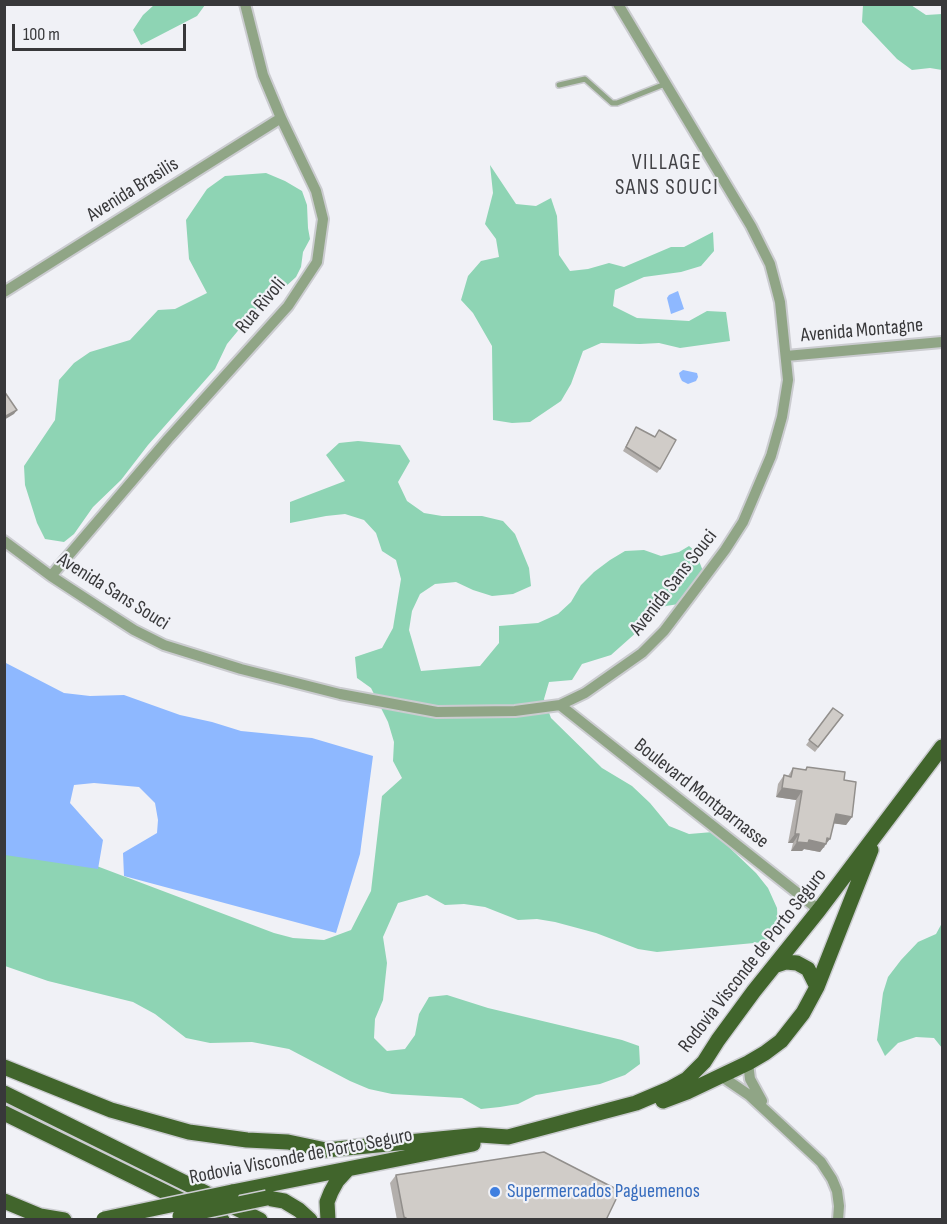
<!DOCTYPE html>
<html>
<head>
<meta charset="utf-8">
<style>
	body { margin:0 }
	#map { position:relative; width:947px; height:1224px; overflow:hidden; background:#f0f1f6; font-family:"Sofia Sans Condensed",sans-serif }
	canvas { display:block }
	.frame { position:absolute; inset:0; border:6px solid #38383a; pointer-events:none }
	.scale { position:absolute; left:12px; top:24px; width:174px; height:27px; box-sizing:border-box; border:3px solid #38383a; border-top:0; padding-left:8px; font-size:18px; line-height:21px; white-space:nowrap; color:#38383a; -webkit-text-stroke:4px #f0f1f6; paint-order:stroke }
</style>
</head>
<body>
<div id="map">
<canvas width="947" height="1224"></canvas>
<div class="frame"></div>
<div class="scale">100 m</div>
</div>
<script>
const ctx = document.querySelector('canvas').getContext('2d');
ctx.lineJoin = 'round';
function paint(path, color) { ctx.fillStyle = color; ctx.fill(path, 'evenodd'); }
const poly = rows => new Path2D(rows.map(r => 'M' + r).join(''));
function stroke(path, color, width, dash) { ctx.strokeStyle = color; ctx.lineWidth = width; ctx.lineCap = dash ? 'butt' : 'round'; ctx.setLineDash(dash || []); ctx.stroke(path); }
function drawText(font, color, halo, rows, align = 'center') {
  ctx.font = font + ' "Sofia Sans Condensed",sans-serif'; ctx.lineWidth = 4.5; ctx.setLineDash([]); ctx.textBaseline = 'middle'; ctx.strokeStyle = halo; ctx.fillStyle = color; for (const [text, x, y, turn = 0] of rows) {
    ctx.save(); ctx.translate(x, y); ctx.rotate((+turn || 0) * Math.PI / 180); ctx.textAlign = isNaN(turn) ? turn : align; if (halo) ctx.strokeText(text, 0, 0); ctx.fillText(text, 0, 0); ctx.restore();
  }
}
const green = poly([
	[154,5,154,4,205,5,197,16,141,45,133,30,143,15],
	[863,5,911,5,926,15,942,14,942,70,930,68,912,70,897,59,862,22],
	[490,165,516,204,536,206,551,198,557,216,559,255,570,271,588,269,609,263,624,267,671,247,684,247,713,232,714,251,701,266,681,272,644,277,615,290,613,306,637,318,689,321,707,311,726,312,730,341,680,348,659,343,640,344,601,343,583,351,571,384,561,401,530,422,512,423,493,420,492,346,473,313,461,300,468,276,481,261,499,257,496,239,485,224,493,193],
	[266,173,285,181,302,191,307,205,308,228,310,239,303,252,301,267,296,277,283,289,271,294,261,303,227,344,215,369,148,445,121,480,93,507,74,534,64,542,45,539,37,523,25,485,24,466,55,420,59,380,74,363,90,352,130,340,158,310,175,309,207,293,189,259,186,220,207,189,225,176],
	[358,441,400,445,410,461,398,482,407,501,424,513,442,516,482,516,503,521,515,534,529,568,531,586,513,594,492,596,473,590,456,582,435,584,420,594,412,611,409,630,421,671,480,666,499,643,499,626,538,623,558,614,571,602,581,585,594,572,610,560,625,551,644,550,661,556,679,552,689,546,695,551,703,571,685,603,666,606,649,615,638,631,611,655,582,664,572,680,549,682,544,699,551,718,602,768,632,786,650,803,669,826,689,834,713,832,756,873,768,888,777,908,778,927,765,942,657,952,638,949,596,933,555,922,537,919,518,920,485,907,464,904,445,905,427,895,398,903,383,937,387,963,383,1000,375,1019,374,1038,387,1051,405,1049,415,1035,419,1014,429,997,447,995,488,1008,622,1040,639,1046,640,1064,625,1075,600,1084,536,1095,518,1104,500,1107,481,1109,462,1098,392,1094,369,1089,350,1081,289,1049,252,1042,210,1043,186,1038,155,1014,133,1002,48,981,5,966,4,831,274,933,293,938,324,940,351,930,371,891,382,796,402,778,393,761,394,742,388,722,371,688,357,678,355,657,382,648,393,628,401,579,396,560,382,551,376,533,364,520,345,514,326,516,290,523,290,502,345,481,326,455,339,443],
	[942,923,942,1048,934,1038,916,1037,898,1043,885,1056,877,1040,883,993,888,977,901,960,918,942,936,934]
]);
const water = poly([
	[678,291,684,309,671,314,667,298,669,295],
	[683,370,697,373,698,377,696,381,688,384,682,381,680,377,679,373],
	[4,662,64,693,90,696,124,695,180,715,212,722,241,731,312,738,373,756,360,854,336,933,124,876,123,853,157,833,158,820,155,803,139,787,94,783,74,785,70,803,103,840,98,869,5,855]
]);
const lane = poly([
	[559,85,585,79,612,103,617,103,665,84]
]);
const street = poly([
	[4,292,281,118],
	[786,356,942,342],
	[4,541,51,576,103,610,134,630,164,645,241,669,340,694,437,712,515,711,560,705,585,693,642,653,664,631,689,598,725,550,743,522,771,456,782,417,788,380,780,302,770,264,751,226,618,4],
	[51,576,168,439,288,306,317,262,323,219,316,191,281,118,263,75,245,4],
	[560,705,819,910],
	[748,1063,750,1079,762,1101],
	[721,1076,749,1095,821,1162,832,1179,837,1191,839,1206,838,1220]
]);
const primary = poly([
	[774,966,786,962,797,963,808,969,817,987],
	[4,1067,111,1110,189,1132,247,1140,288,1142,326,1150,480,1135,508,1137,636,1103,669,1089,687,1079,704,1062,718,1040,754,991,819,910,942,747],
	[4,1093,260,1220],
	[663,1101,687,1092,748,1063,765,1053,781,1041,803,1013,817,987,871,850],
	[4,1113,222,1220],
	[232,1192,473,1144],
	[267,1198,284,1201,299,1210,310,1220],
	[4,1201,40,1216,64,1220],
	[328,1220,327,1202,331,1192,337,1181,348,1169]
]);
const primaryBridge = poly([
	[180,1216,267,1198],
	[104,1219,232,1192]
]);
const wall = poly([
	[636,427,655,437,659,430,660,469,657,473,623,451],
	[833,708,843,715,815,752,806,745],
	[807,767,844,780,852,817,846,825,834,823,824,848,823,848,820,852,804,849,802,851,791,851,793,843,788,843,796,800,776,797,778,784,784,775,788,776,793,768,805,770],
	[396,1175,606,1220,397,1220,390,1183]
]);
const shadedWall = poly([
	[17,410,14,414,4,420,4,417],
	[782,788,802,791,796,800,776,797],
	[836,814,852,817,846,825,830,823],
	[795,834,799,834,793,843,788,843],
	[827,838,830,839,820,852,804,849,802,851,791,851,797,842]
]);
const building = poly([
	[4,391,17,410,4,417,4,391],
	[636,427,655,437,659,430,676,440,660,469,626,447,636,427],
	[833,708,843,715,818,747,809,740,833,708],
	[807,767,845,772,844,780,856,782,852,817,836,814,830,839,827,838,826,844,809,840,808,843,797,842,799,834,795,834,802,791,782,788,784,775,791,777,793,768,806,770,807,767],
	[544,1152,620,1191,606,1220,409,1220,404,1217,396,1175,544,1152]
]);
const markers = [
	[495,1192,6,"#3f7fe0"]
];
const streetNames = [
	["Avenida Brasilis",133,190,-32],
	["Rua Rivoli",261,306,-50],
	["Avenida Montagne",862,331,-5],
	["Avenida Sans Souci",674,583,-52],
	["Avenida Sans Souci",113,592,32],
	["Boulevard Montparnasse",701,794,38],
	["Rodovia Visconde de Porto Seguro",753,961,-52],
	["Rodovia Visconde de Porto Seguro",301,1157,-11]
];
const shopNames = [
	["Supermercados Paguemenos",507,1192]
];
const quarterNames = [
	["VILLAGE",667,163],
	["SANS SOUCI",667,188]
];
paint(green, '#8ed4b4');
paint(water, '#8eb8ff');
stroke(lane, '#cbccd0', 8);
stroke(street, '#cbccd0', 14);
stroke(primary, '#cbccd0', 18);
stroke(lane, '#90a586', 5);
stroke(street, '#90a586', 10);
stroke(primary, '#41652c', 15);
stroke(primaryBridge, '#cbccd0', 18, []);
stroke(primaryBridge, '#41652c', 15);
paint(wall, '#b3afac');
paint(shadedWall, '#928f8c');
paint(building, '#d0ccc8');
stroke(building, '#928f8c', 1.5);
for (const [x, y, r, color] of markers) { const dot = new Path2D(); dot.arc(x, y, r, 0, 2 * Math.PI); ctx.fillStyle = color; ctx.fill(dot); stroke(dot, '#f0f1f6', 2); }
drawText('20px', '#38383a', '#f0f1f6', streetNames);
drawText('20px', '#366cbe', '#f0f1f6', shopNames, 'left');
ctx.letterSpacing = '1.5px';
drawText('22px', '#424246', '#f0f1f6', quarterNames);
ctx.letterSpacing = '0px';
</script>
</body>
</html>
